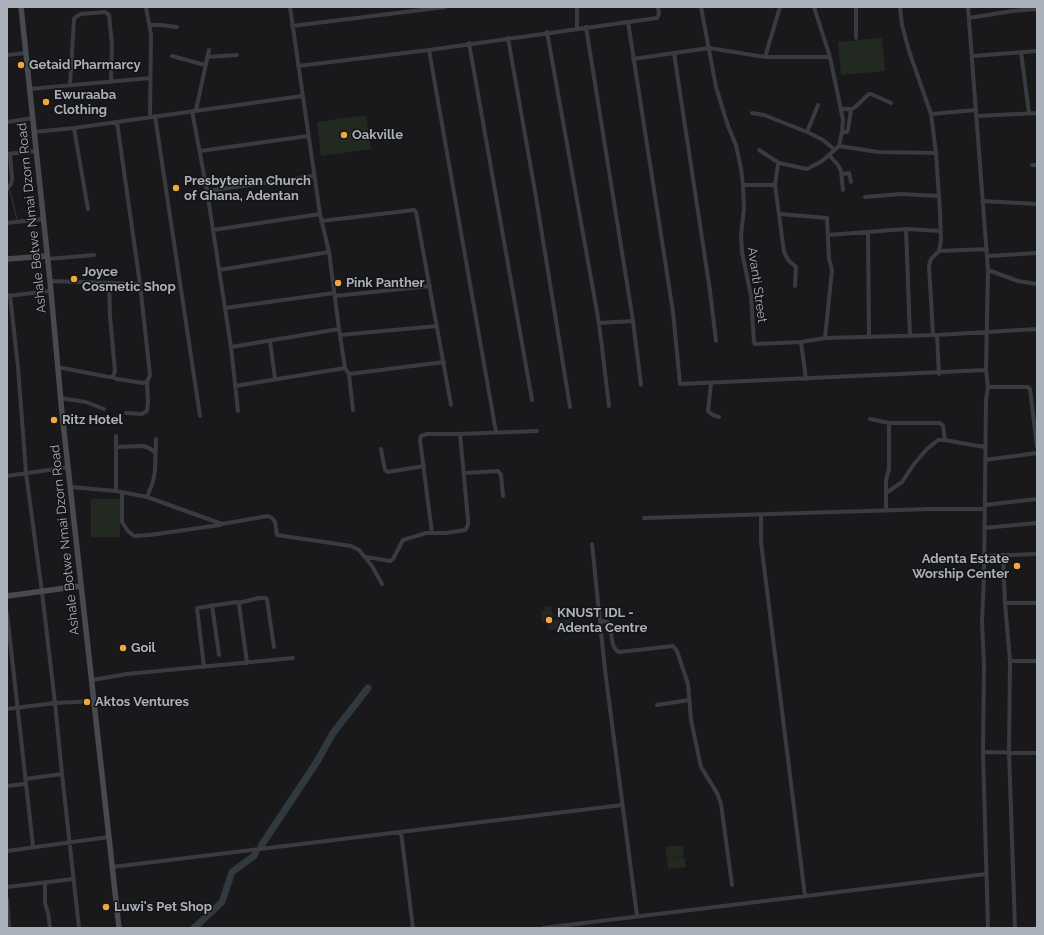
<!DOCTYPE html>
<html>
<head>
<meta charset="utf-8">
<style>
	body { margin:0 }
	#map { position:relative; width:1044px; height:935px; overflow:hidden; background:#19191b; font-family:Raleway,sans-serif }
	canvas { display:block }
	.frame { position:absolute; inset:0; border:8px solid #abb1ba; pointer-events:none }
</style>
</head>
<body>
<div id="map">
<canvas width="1044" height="935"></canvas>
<div class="frame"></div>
</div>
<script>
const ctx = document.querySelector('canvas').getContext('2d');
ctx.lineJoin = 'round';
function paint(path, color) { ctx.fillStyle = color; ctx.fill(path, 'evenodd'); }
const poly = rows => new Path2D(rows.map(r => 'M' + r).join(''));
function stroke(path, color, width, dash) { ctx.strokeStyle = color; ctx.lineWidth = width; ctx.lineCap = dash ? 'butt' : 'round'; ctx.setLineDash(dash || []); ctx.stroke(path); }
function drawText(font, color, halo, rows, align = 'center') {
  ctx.font = font + ' Raleway,sans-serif'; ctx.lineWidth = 3; ctx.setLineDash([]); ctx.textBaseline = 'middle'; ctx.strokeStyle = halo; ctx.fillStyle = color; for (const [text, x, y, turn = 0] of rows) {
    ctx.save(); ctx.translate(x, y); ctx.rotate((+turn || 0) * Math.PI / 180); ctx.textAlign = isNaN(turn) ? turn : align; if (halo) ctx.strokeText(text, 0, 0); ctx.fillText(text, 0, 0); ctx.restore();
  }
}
const built = poly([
	[551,606,553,619,559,621,573,619,574,626,569,627,569,631,559,633,559,629,549,630,546,622,542,622,541,611,545,611,544,607]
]);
const green = poly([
	[882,38,885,71,841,75,838,42],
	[366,115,371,149,321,156,317,122],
	[91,499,120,499,120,537,91,537],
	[683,845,684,856,667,859,665,847],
	[684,857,686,867,668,869,667,859]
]);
const stream = poly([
	[8,190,10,191,17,219]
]);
const river = poly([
	[261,846,318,760,333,733,368,688],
	[194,928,222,902,232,872,254,856,256,852]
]);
const street = poly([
	[146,7,151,35,150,117],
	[290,7,320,214,329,252,339,329,345,368,349,374,353,410],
	[701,7,716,87,728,126,736,145,741,169,743,185,744,208,741,236,742,252,751,296,754,342,755,344,801,342,825,338,937,335,1037,329],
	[856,7,856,38],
	[900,7,902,25,909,51,931,114,936,153,940,212,941,241,939,251,931,259,929,265,933,335],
	[968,7,988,270,986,370,988,387,986,400,984,577,982,621,984,666,983,752,988,928],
	[969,18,1012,11,1037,9],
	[628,22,673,312,680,384,986,370],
	[150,25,160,25,177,27],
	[292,26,445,7],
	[586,27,633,321,641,385],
	[577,28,577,7],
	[547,32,599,323,609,406],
	[508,38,536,197,570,407],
	[469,43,532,400],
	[429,50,496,432],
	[1021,52,1029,113],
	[674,53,710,291,716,341],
	[7,55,26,53],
	[172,56,205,65],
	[973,56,1037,51],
	[207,57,237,55],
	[765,57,780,7],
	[633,59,709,48,765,57,830,57],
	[298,66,429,50,657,18,659,14,658,7],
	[70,85,74,19,77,16,81,14,105,12,109,15,112,45,111,81],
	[30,89,150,78],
	[841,109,851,109,854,108,869,94,871,94,891,103],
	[196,110,209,50],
	[192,111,207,191,231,347,238,411],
	[752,113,764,115,807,132,823,140,835,150],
	[931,114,976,110],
	[155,116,200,416],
	[977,116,1037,113],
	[7,122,33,118],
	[74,128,88,209],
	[34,132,74,128,302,96],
	[807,132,818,105],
	[842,132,847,132,848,130,851,109],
	[839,146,878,152,936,153],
	[759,150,779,163],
	[200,151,308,136],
	[7,154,36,151],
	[829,155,838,165,841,171,843,190],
	[1032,165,1037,165],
	[841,174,849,173,851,182],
	[743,185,775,185,784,252,788,260,796,267,795,286],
	[775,185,778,164,779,163,807,169,822,161,839,146,842,132,843,120,830,57,814,7],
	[7,189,11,184,12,179,10,154],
	[207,191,314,176],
	[865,197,901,194,939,196],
	[982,201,1037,204],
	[779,214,827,218,829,259,832,270,825,338],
	[321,221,414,210,416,212,451,405],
	[7,223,43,219],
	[906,229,910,336],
	[213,230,320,214],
	[868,233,869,336],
	[828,235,906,229,941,231],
	[939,251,987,249],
	[988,256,1037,253],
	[47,259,94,255],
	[219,270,329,252],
	[988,270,1018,281,1037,284],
	[50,281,140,284],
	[10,295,18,367,26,473,42,592,55,703,62,774,79,928],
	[7,296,50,291],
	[335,296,430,286],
	[225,308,334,293],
	[599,323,633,321],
	[340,335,437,326],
	[937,335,939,374],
	[270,341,275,379],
	[801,342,806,379],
	[231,347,339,329],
	[57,367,109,377,112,377,114,374,115,371,110,316,109,283],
	[349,374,444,362],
	[112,377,117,379,143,383,147,382,150,375,140,284,117,122],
	[711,384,708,411,713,415,719,417],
	[235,386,345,368],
	[988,387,1028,387,1030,389,1037,447],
	[60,398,86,402,104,409],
	[126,413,142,414,147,411,148,402,147,382],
	[870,419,889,423,940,423,943,426,945,440],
	[460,434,537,431],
	[116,447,143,446,149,448,156,453],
	[381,449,385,470,388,472,424,466],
	[985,460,1037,453],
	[464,473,498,471,501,475,503,496],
	[7,476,69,467],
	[71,487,116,491,147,497,222,524,268,516,272,518,275,522,277,535,351,546,359,550,372,566,382,584],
	[116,491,116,436],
	[122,492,122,522,128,531,134,536,150,535,220,525],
	[886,493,886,480,889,469,889,423],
	[147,497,153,482,155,471,156,439],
	[985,505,1037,499],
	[886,511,886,493,902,482,914,464,927,449,938,440,945,440,972,445,986,447],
	[761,515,761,542,805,896],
	[644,518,930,509,984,509],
	[984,528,1037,523],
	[592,544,605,670,637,916],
	[1003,555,1005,603,1010,661,1009,752,1015,928],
	[984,556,1037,554],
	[366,557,390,561,393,559,403,540,426,533,446,533,465,530,468,525,468,520,460,434,427,434,421,436,420,440,432,533],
	[238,603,259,598,266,598,267,600,274,647],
	[1005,603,1037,603],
	[212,605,219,655],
	[7,613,33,846],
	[600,622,604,621,609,623,613,645,616,650,619,652,673,646,677,651,688,684,691,720,701,767,717,793,721,804,732,885],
	[1010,661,1037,661],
	[204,667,197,608,237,602,239,604,247,663],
	[92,680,127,674,293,658],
	[657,705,689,700],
	[7,709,55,703,94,701],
	[983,752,1037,753],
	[25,779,62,774],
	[7,786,25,784],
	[401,832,413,928],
	[7,851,109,837],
	[112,867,622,805],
	[45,883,45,903,48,913,50,928],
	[7,887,73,879],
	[7,899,9,928],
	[543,928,986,874]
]);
const secondary = poly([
	[21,7,50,281,62,413,119,928],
	[7,259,47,256],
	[7,596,81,586]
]);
const markers = [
	[21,65,4,"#efa83c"],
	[46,102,4,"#efa83c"],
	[344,135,4,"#efa83c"],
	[176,188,4,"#efa83c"],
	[74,279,4,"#efa83c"],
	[338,283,4,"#efa83c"],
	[54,420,4,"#efa83c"],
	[1017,566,4,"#efa83c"],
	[549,620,4,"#efa83c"],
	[123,648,4,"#efa83c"],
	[87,702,4,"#efa83c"],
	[106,907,4,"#efa83c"]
];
const poiNames = [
	["Getaid Pharmarcy",29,65],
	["Ewuraaba",54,95],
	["Clothing",54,110],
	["Oakville",352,135],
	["Presbyterian Church",184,181],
	["of Ghana, Adentan",184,196],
	["Joyce",82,272],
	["Cosmetic Shop",82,287],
	["Pink Panther",346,283],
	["Ritz Hotel",62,420],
	["Adenta Estate",1009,559,"right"],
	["Worship Center",1009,574,"right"],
	["KNUST IDL -",557,613],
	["Adenta Centre",557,628],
	["Goil",131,648],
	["Aktos Ventures",95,702],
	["Luwi's Pet Shop",114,907]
];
const streetNames = [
	["Ashale Botwe Nmai Dzorn Road",32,218,-96],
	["Avanti Street",757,285,82],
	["Ashale Botwe Nmai Dzorn Road",65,540,-96]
];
paint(built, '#252528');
paint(green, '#212921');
stroke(stream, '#2f393f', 1);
stroke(river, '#2f393f', 7);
stroke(street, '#3a3b40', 4);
stroke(secondary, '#484a50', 5.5);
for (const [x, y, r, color] of markers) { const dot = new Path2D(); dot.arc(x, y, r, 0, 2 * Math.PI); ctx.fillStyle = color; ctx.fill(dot); stroke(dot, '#141416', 1.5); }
drawText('bold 13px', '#abb1ba', '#141416', poiNames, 'left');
drawText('13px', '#abb1ba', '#141416', streetNames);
</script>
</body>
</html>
